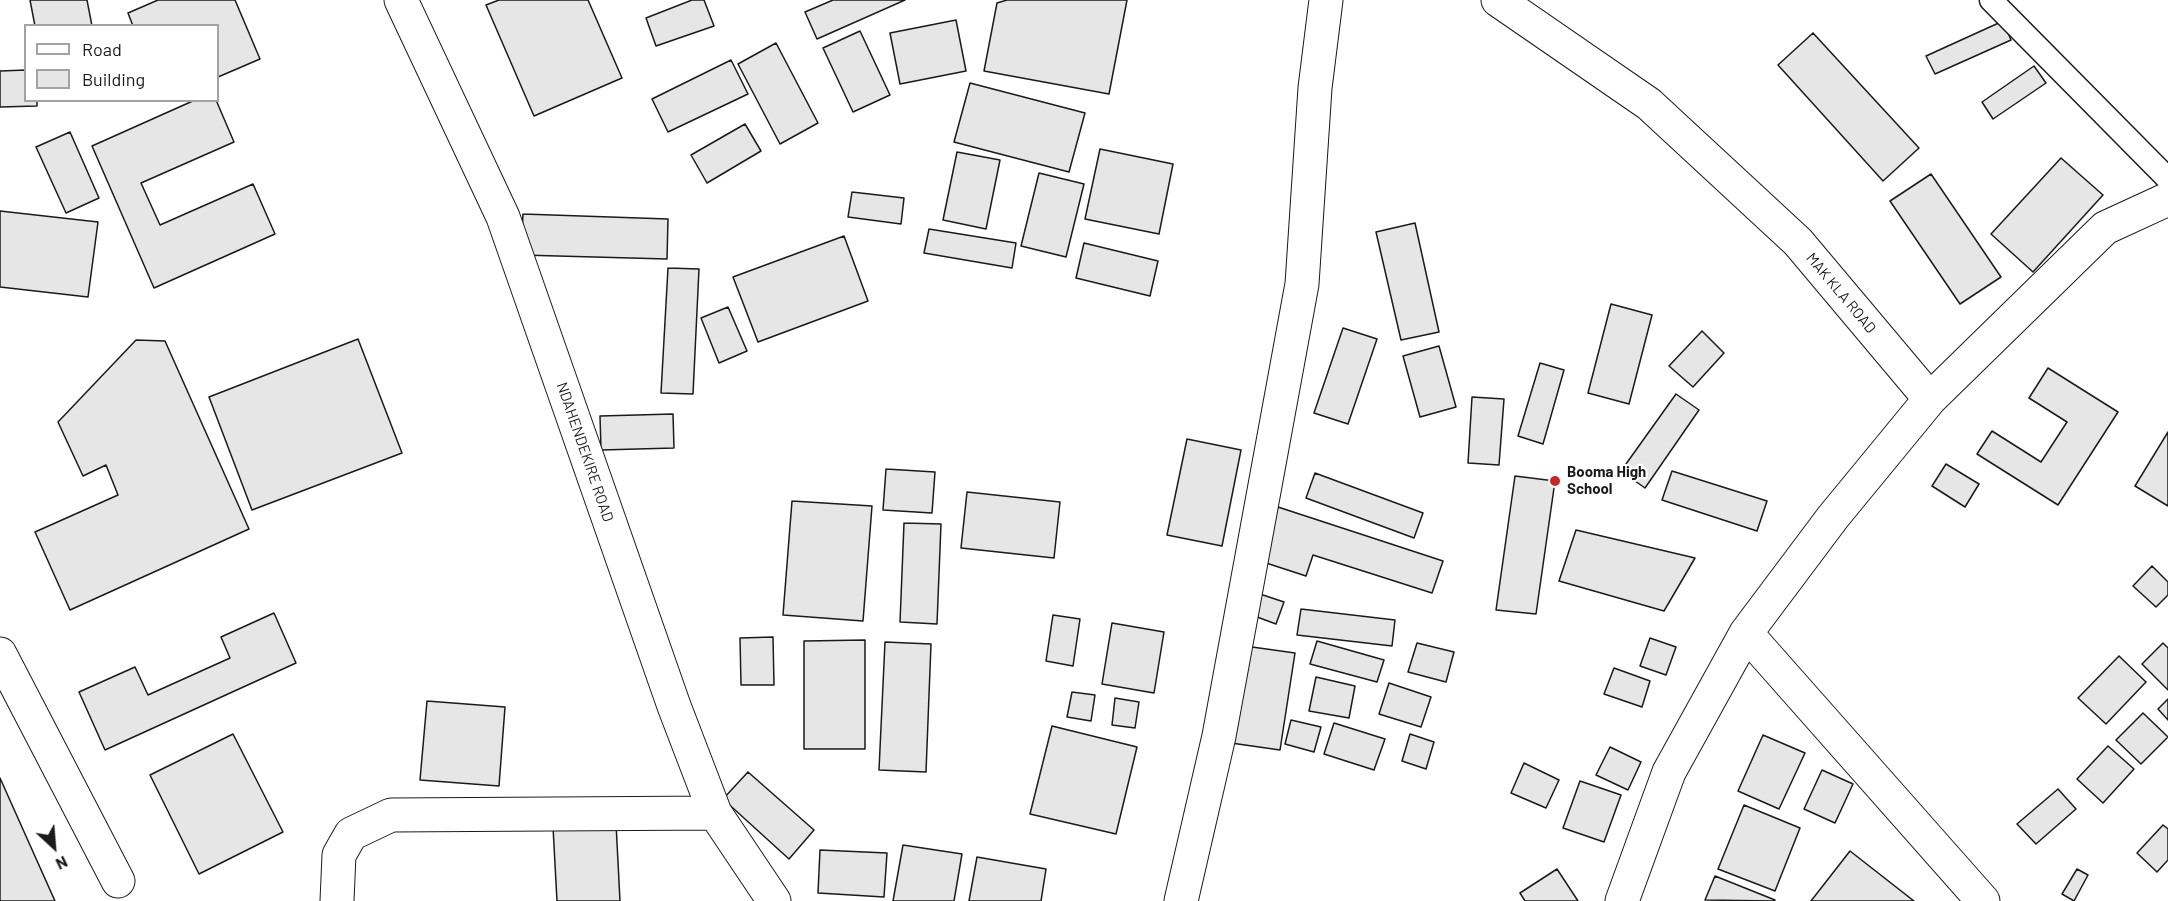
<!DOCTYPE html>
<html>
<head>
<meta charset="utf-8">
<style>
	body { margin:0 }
	#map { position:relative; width:2168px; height:901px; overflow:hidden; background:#fff; font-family:Barlow,sans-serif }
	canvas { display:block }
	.legend { position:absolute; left:24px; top:24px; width:195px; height:78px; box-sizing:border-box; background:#fff; border:2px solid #a3a3a3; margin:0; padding:8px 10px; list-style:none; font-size:18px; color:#1a1a1a }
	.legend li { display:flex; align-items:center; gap:12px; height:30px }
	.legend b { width:30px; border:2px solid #a3a3a3 }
	.north { position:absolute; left:24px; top:817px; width:60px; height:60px; -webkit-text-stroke:4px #fff; paint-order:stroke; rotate:154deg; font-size:16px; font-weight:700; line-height:24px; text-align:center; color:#1a1a1a }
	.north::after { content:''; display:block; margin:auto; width:21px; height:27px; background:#1a1a1a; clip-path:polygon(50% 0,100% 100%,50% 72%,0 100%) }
</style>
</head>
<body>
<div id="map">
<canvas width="2168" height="901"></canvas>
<ul class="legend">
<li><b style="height:8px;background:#fff"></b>Road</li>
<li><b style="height:16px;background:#e6e6e6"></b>Building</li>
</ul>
<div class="north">N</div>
</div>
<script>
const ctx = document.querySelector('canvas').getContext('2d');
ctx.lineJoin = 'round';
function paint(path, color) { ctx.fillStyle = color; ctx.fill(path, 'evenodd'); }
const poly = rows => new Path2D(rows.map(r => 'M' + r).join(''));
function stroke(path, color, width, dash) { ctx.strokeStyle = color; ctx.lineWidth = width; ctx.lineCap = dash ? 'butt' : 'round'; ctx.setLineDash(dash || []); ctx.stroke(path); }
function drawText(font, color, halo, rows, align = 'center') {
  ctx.font = font + ' Barlow,sans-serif'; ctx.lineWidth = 4.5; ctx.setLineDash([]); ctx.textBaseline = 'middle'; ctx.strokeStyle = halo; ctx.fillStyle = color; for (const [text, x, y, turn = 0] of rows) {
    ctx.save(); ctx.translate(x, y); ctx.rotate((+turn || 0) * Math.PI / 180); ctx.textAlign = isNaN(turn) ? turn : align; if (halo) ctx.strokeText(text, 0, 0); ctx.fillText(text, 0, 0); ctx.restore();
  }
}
const building = poly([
	[30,0,87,0,92,26,35,26,30,0],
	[158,0,235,0,260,59,218,77,218,26,133,26,128,13,158,0],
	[499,0,588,0,622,78,534,116,486,5,499,0],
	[692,0,704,0,714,26,656,46,646,18,692,0],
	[833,0,905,0,817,39,805,12,833,0],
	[1007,0,1127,0,1109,94,984,71,997,3,1007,0],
	[956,20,966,71,900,84,890,33,956,20],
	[2003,21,2011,40,1935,74,1926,56,2003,21],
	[860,31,890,95,853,112,823,48,860,31],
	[1813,33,1919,148,1883,181,1778,65,1813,33],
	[776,43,818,123,780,144,738,64,776,43],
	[731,60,748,94,668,132,652,99,731,60],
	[2034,66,2046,83,1993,119,1982,102,2034,66],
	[26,70,26,100,37,100,37,106,0,107,0,71,26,70],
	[970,83,1085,113,1069,172,954,142,970,83],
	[195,100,216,100,234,142,141,183,160,225,253,184,275,234,154,288,92,146,195,100],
	[745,124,761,151,707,183,691,155,745,124],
	[70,132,99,198,66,213,36,147,70,132],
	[1100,149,1173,164,1159,234,1085,219,1100,149],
	[957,152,1000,160,986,229,943,220,957,152],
	[2061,158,2103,195,2033,272,1991,234,2061,158],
	[1039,173,1084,184,1066,257,1021,246,1039,173],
	[1931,174,2001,277,1960,304,1890,201,1931,174],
	[852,192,904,198,901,224,848,217,852,192],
	[0,211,98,222,88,297,0,287,0,211],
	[523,214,668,219,667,259,521,255,523,214],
	[1415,223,1439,332,1401,340,1376,232,1415,223],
	[929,229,1016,243,1012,268,924,253,929,229],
	[844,236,868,301,758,342,733,277,844,236],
	[1084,243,1158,261,1150,296,1076,278,1084,243],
	[668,268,699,269,693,394,661,393,668,268],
	[1611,304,1652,315,1629,404,1588,393,1611,304],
	[728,307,747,351,719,363,701,318,728,307],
	[1343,328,1377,339,1348,424,1314,413,1343,328],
	[1702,331,1724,353,1693,387,1669,366,1702,331],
	[358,339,402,453,252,510,209,397,358,339],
	[136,340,165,341,249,529,70,610,35,532,118,495,106,465,83,476,58,422,136,340],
	[1439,346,1456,407,1420,417,1403,356,1439,346],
	[1540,363,1564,370,1543,444,1518,436,1540,363],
	[2048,368,2118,412,2058,505,1977,454,1992,431,2041,462,2067,422,2029,398,2048,368],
	[1676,394,1699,410,1645,488,1621,471,1676,394],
	[1472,397,1504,399,1499,465,1468,463,1472,397],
	[673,414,674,448,601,450,600,416,673,414],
	[2168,432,2168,506,2135,486,2168,432],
	[1187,439,1241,450,1222,546,1167,535,1187,439],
	[1946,464,1979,484,1965,507,1932,486,1946,464],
	[886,469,935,472,932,513,883,510,886,469],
	[1672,471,1767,501,1757,531,1662,500,1672,471],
	[1315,473,1423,513,1414,538,1306,498,1315,473],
	[1515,476,1555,481,1536,614,1496,610,1515,476],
	[967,492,1060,502,1054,558,961,548,967,492],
	[792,501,872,506,863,621,783,615,792,501],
	[1278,507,1443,561,1432,593,1313,555,1306,576,1260,561,1278,507],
	[904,523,941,524,937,624,900,622,904,523],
	[1576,530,1695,558,1664,611,1559,581,1576,530],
	[2152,566,2168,582,2168,595,2156,607,2133,586,2152,566],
	[1257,593,1284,602,1276,624,1249,614,1257,593],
	[1301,609,1395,620,1392,646,1297,635,1301,609],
	[274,613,296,663,105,750,79,692,135,667,148,695,230,658,221,637,274,613],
	[1053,615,1080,619,1073,666,1046,661,1053,615],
	[1112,623,1164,632,1154,693,1102,684,1112,623],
	[773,637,774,685,741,685,740,638,773,637],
	[1650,638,1676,647,1666,675,1640,666,1650,638],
	[865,640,865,749,804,749,804,641,865,640],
	[1317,641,1384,660,1377,682,1310,664,1317,641],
	[885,642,931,644,926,772,879,770,885,642],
	[1417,643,1454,652,1446,682,1408,672,1417,643],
	[2163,643,2168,648,2168,690,2142,664,2163,643],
	[1245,646,1295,653,1280,750,1231,743,1245,646],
	[2119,656,2146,682,2106,724,2078,698,2119,656],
	[1614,668,1650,681,1642,707,1604,694,1614,668],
	[1316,677,1355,686,1349,718,1309,711,1316,677],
	[1389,683,1431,697,1421,727,1379,714,1389,683],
	[1072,692,1095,695,1091,721,1067,717,1072,692],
	[1115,698,1139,702,1135,728,1112,725,1115,698],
	[2168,699,2168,720,2158,709,2168,699],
	[427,701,505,707,499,786,420,780,427,701],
	[2143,713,2168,737,2141,764,2116,740,2143,713],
	[1291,720,1321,727,1314,752,1285,744,1291,720],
	[1334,723,1385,739,1374,770,1324,754,1334,723],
	[1052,726,1137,747,1116,834,1030,814,1052,726],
	[233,734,283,832,199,874,150,775,233,734],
	[1410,734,1434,742,1426,769,1402,761,1410,734],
	[1763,735,1805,753,1779,809,1738,791,1763,735],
	[2108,746,2134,769,2103,803,2077,779,2108,746],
	[1610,747,1641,762,1628,790,1596,775,1610,747],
	[1524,763,1559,780,1546,808,1511,793,1524,763],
	[1822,770,1853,784,1835,823,1804,809,1822,770],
	[748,772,814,830,789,859,723,799,748,772],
	[0,778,55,901,0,901,0,778],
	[1580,781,1621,795,1604,842,1563,828,1580,781],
	[2058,789,2076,809,2036,844,2017,824,2058,789],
	[1744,805,1800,828,1775,891,1718,869,1744,805],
	[616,823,620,901,557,901,553,827,616,823],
	[2163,825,2168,829,2168,860,2157,872,2137,853,2163,825],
	[903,845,962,854,954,901,893,901,903,845],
	[820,850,887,853,884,897,818,893,820,850],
	[1850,851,1914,901,1811,901,1850,851],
	[977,857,1046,869,1041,901,969,901,977,857],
	[1557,869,1578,901,1525,901,1520,893,1557,869],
	[2077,869,2088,875,2074,901,2062,894,2077,869],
	[1715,876,1775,900,1774,901,1705,900,1715,876]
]);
const lane = poly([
	[1991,0,2168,179]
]);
const street = poly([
	[401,0,503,217,674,706,715,813,774,901],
	[1498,0,1649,104,1798,242,1930,399,2105,228,2168,199],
	[1746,633,1983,901],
	[0,654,118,881],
	[337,901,339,855,351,834,391,815,715,813],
	[1181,901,1219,736,1302,284,1315,88,1326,0],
	[1622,901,1669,772,1746,633,1833,517,1930,399]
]);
const markers = [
	[1555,481,6,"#c62828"]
];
const streetNames = [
	["MAK KLA ROAD",1841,293,50],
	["NDAHENDEKIRE ROAD",585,452,71]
];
const poiNames = [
	["Booma High",1567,472],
	["School",1567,489]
];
paint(building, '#e6e6e6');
stroke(building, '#1a1a1a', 1.5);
stroke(lane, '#1a1a1a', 25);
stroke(street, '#1a1a1a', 35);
stroke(lane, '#fff', 22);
stroke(street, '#fff', 33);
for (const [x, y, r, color] of markers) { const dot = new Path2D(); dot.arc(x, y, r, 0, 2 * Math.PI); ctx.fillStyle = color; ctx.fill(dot); stroke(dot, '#fff', 2); }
drawText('15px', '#1a1a1a', '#fff', streetNames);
drawText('bold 15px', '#1a1a1a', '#fff', poiNames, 'left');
</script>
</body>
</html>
